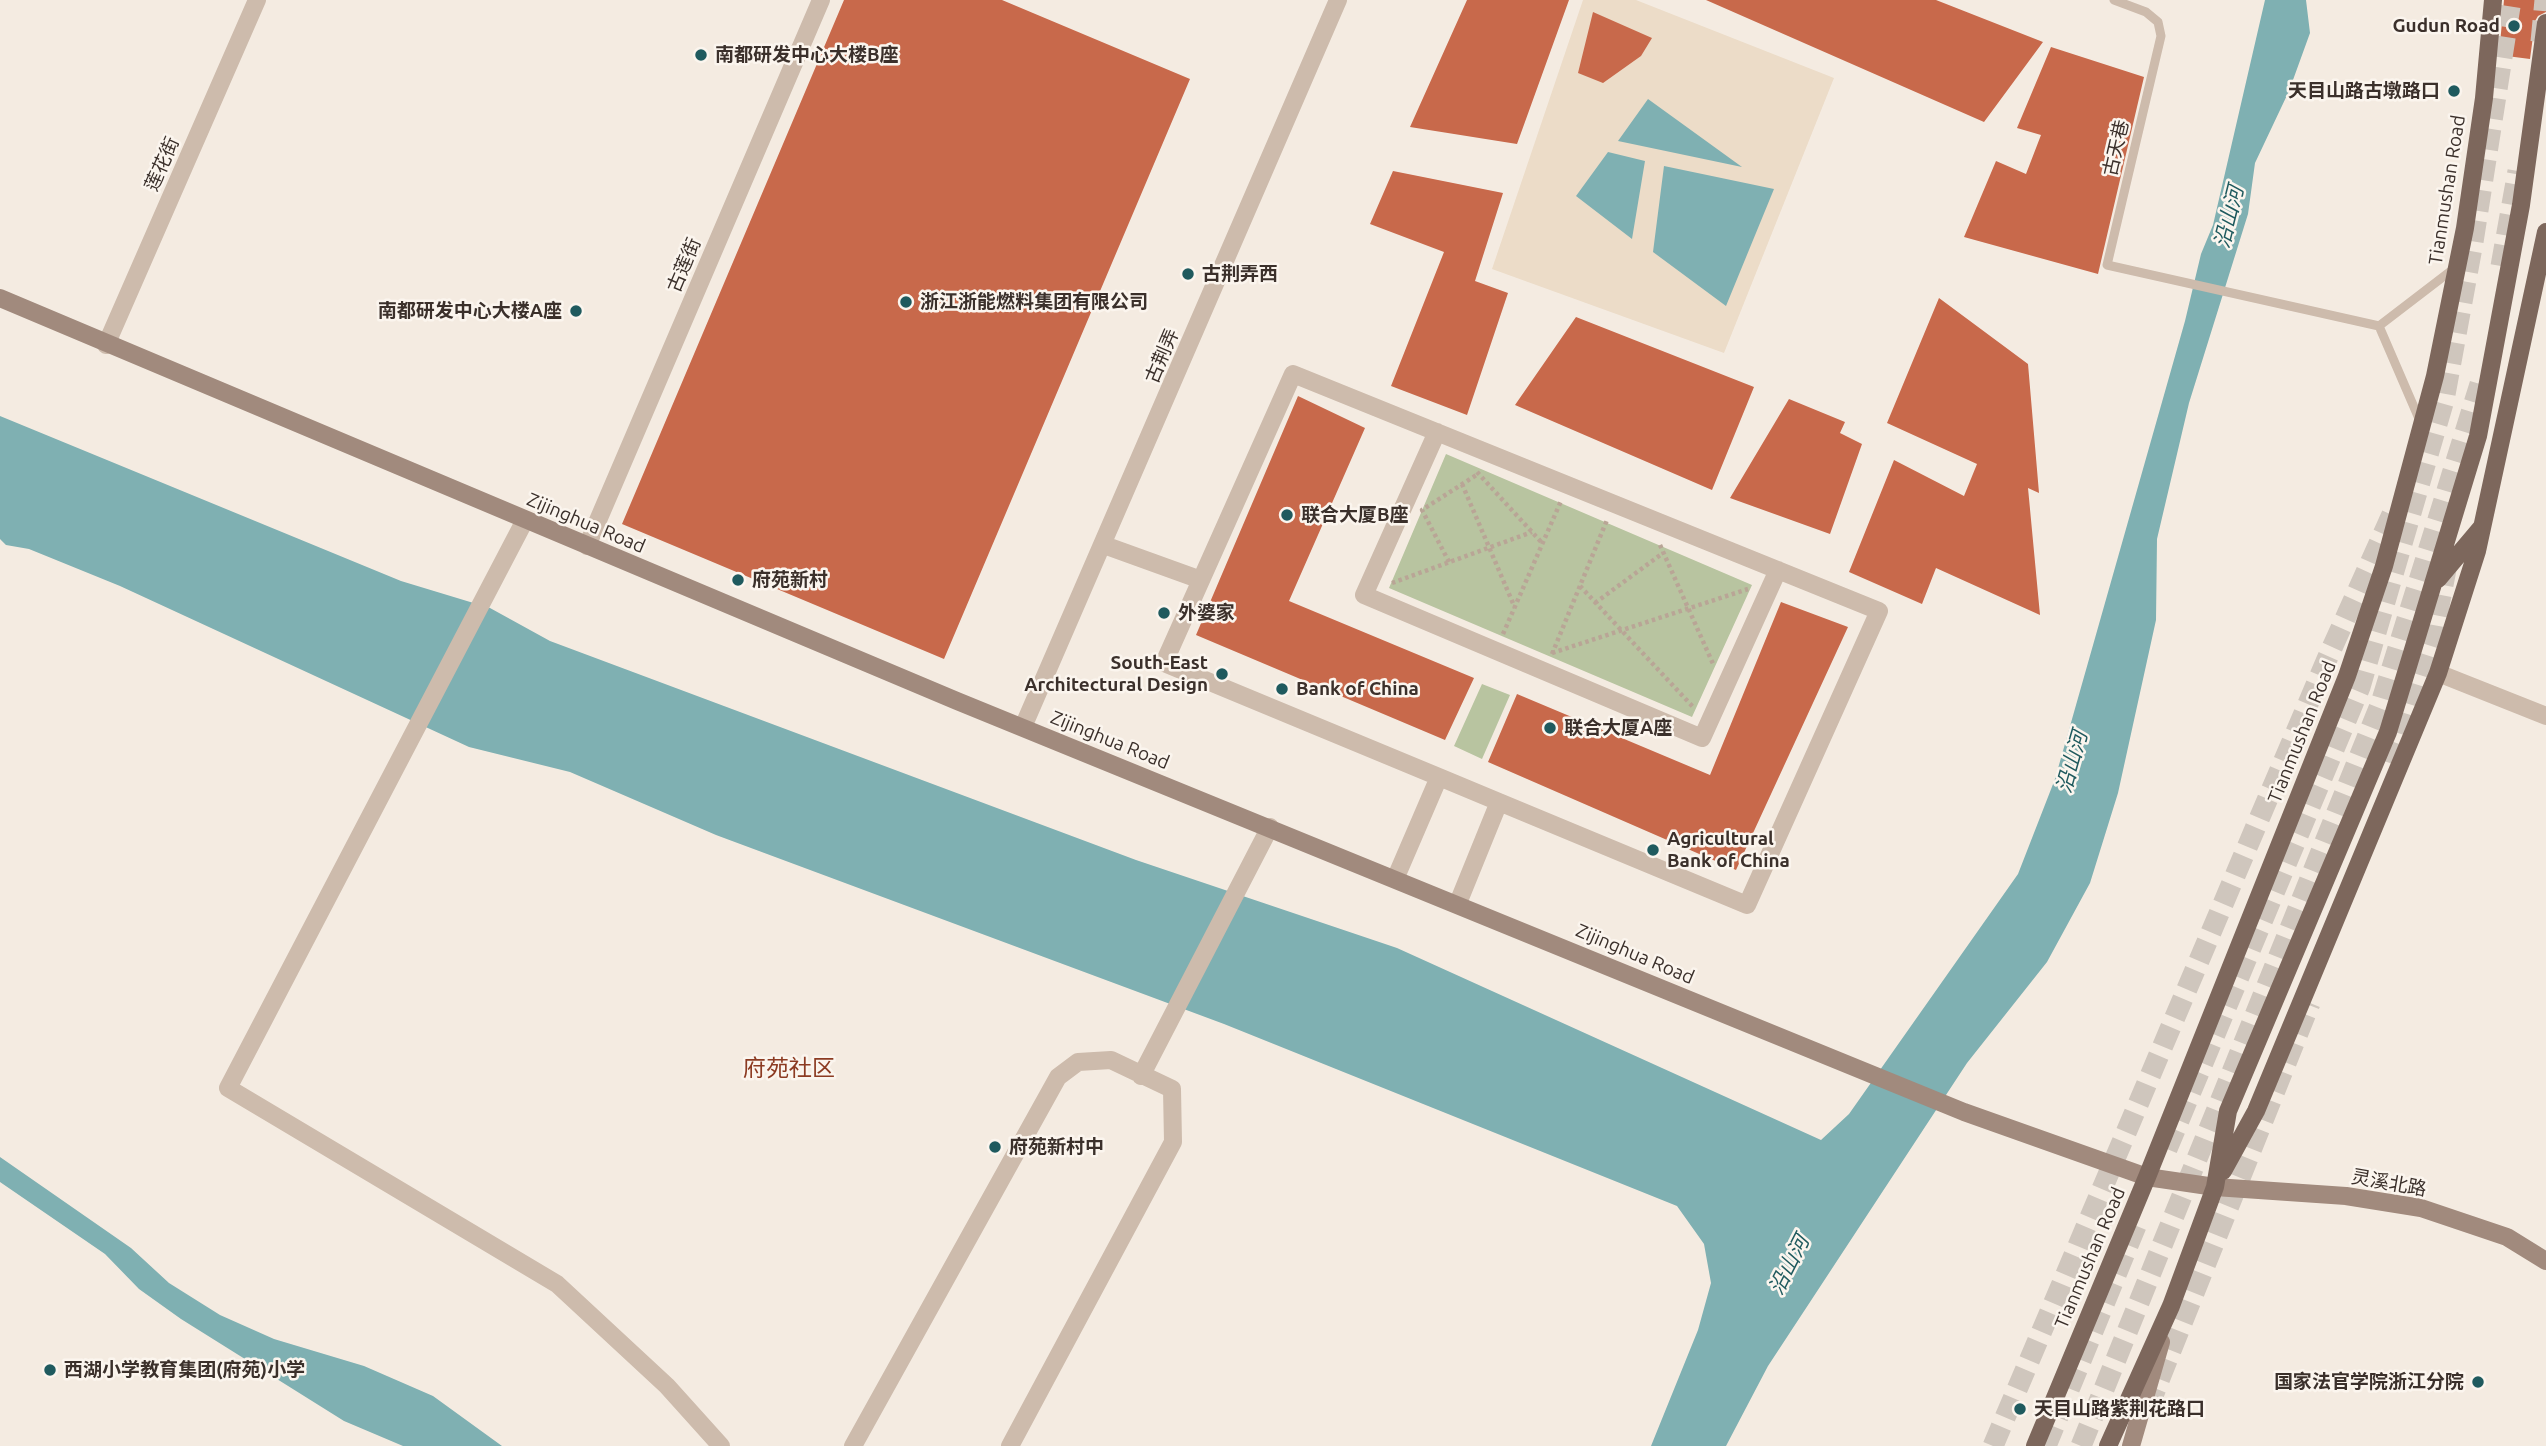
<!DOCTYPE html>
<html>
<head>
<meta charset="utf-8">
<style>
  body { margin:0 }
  canvas { display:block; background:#f4ebe1 }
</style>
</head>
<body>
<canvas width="2546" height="1446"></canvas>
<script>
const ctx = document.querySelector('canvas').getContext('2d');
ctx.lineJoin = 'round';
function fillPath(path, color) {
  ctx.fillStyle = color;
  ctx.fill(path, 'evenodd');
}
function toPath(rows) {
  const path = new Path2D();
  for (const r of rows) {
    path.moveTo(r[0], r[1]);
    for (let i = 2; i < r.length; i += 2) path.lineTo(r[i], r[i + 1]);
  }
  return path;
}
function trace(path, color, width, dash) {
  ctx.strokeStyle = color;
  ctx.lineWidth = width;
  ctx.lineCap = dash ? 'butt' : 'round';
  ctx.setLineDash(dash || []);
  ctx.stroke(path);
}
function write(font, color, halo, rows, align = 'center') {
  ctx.font = font + ' Ubuntu,"Noto Sans SC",sans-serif';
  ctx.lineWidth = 5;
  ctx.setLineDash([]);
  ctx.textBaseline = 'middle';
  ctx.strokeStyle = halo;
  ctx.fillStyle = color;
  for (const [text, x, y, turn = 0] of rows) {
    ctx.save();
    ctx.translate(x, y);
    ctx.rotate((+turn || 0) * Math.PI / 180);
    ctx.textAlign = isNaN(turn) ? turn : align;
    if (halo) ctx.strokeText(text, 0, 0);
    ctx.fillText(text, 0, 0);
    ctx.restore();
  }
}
const green = toPath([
  [1446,454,1752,585,1692,717,1389,588],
  [1482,684,1510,695,1482,759,1454,746]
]);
const plaza = toPath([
  [1583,0,1636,0,1834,78,1724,353,1492,269]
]);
const water = toPath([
  [2265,0,2306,0,2310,33,2289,91,2255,163,2248,214,2189,403,2157,539,2156,620,2118,793,2090,883,2047,962,1967,1063,1768,1366,1726,1446,1651,1446,1698,1330,1711,1283,1704,1244,1677,1206,1224,1024,716,835,570,772,469,747,120,586,29,549,6,545,0,539,0,416,401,581,490,608,550,641,1136,860,1397,948,1821,1140,1849,1114,2018,874,2055,779,2185,321,2201,254,2213,225],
  [1648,99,1742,167,1618,141],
  [1608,152,1645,161,1632,239,1576,196],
  [1664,166,1774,189,1726,306,1653,252],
  [0,1157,131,1248,169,1283,220,1315,274,1339,364,1366,433,1396,502,1446,403,1446,344,1421,181,1319,139,1289,105,1254,0,1182]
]);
const building = toPath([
  [844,0,1002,0,1190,79,944,659,622,524],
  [1467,0,1569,0,1517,144,1410,127],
  [1706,0,1936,0,2043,42,1984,122],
  [2504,0,2546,0,2546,12,2538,16,2535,21,2530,59,2499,55],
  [1593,12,1652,38,1641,56,1603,83,1578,73],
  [2051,47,2144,77,2098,274,1964,237,1996,161,2026,174,2041,135,2017,128],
  [1393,171,1503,193,1475,281,1508,293,1467,415,1391,386,1444,252,1370,224],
  [1939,298,2028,364,2039,493,2028,488,2040,615,1936,568,1922,604,1849,572,1894,460,1964,496,1977,464,1887,423],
  [1576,317,1754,387,1712,490,1515,405],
  [1298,396,1365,428,1289,601,1474,678,1445,740,1196,635],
  [1789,399,1845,422,1840,433,1862,444,1830,534,1730,498],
  [1781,602,1848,627,1736,870,1488,762,1517,694,1710,775]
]);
const highwayTunnel = toPath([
  [2541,42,2545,0],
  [2501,266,2518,171],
  [2393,764,2433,637,2448,559],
  [2167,1149,2360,687,2444,400,2473,242,2511,0],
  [2148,1408,2310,1003],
  [1993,1446,2327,659,2394,510],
  [2046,1446,2138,1221],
  [2081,1446,2381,703,2480,384]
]);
const path = toPath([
  [1477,472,1543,544],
  [1462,484,1515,608],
  [1660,545,1714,666],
  [1449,562,1422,510,1478,474],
  [1392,583,1532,532],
  [1580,586,1694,708],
  [1595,603,1663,553],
  [1503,634,1561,501],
  [1552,653,1748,589],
  [1552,654,1607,520]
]);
const lane = toPath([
  [2114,0,2146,12,2158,22,2161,36,2107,265,2379,326],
  [2379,326,2420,421],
  [2379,326,2456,267]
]);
const street = toPath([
  [106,345,257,0],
  [1437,432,1364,595,1702,738,1778,570],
  [525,520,228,1088,557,1284,667,1386,721,1446],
  [1104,545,1201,580],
  [587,546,821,0],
  [2438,673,2546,716],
  [1023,727,1338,0],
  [1439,777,1499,802],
  [1396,877,1439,777,1164,663,1293,374,1879,611,1747,905,1499,802,1458,903],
  [1141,1076,1270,827],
  [853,1446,1058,1077,1078,1062,1111,1060,1172,1089,1173,1142,1010,1446]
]);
const secondary = toPath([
  [0,298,957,701,1964,1112,2147,1177,2215,1187,2346,1196,2421,1208,2507,1237,2546,1261],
  [2131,1446,2161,1342]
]);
const primary = toPath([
  [2438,579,2481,528],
  [2223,1171,2256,1111,2438,673,2477,551,2546,232],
  [2035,1446,2147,1177,2347,676,2384,566,2435,376,2465,228,2484,98,2493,0],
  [2108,1446,2171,1306,2215,1187,2228,1111,2388,732,2478,436,2521,205,2546,23]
]);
const markers = [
  [2514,26,7,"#1f5a5e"],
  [701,55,7,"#1f5a5e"],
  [2454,91,7,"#1f5a5e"],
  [1188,274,7,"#1f5a5e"],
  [906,302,7,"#1f5a5e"],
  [576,311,7,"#1f5a5e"],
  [1287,515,7,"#1f5a5e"],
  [738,580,7,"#1f5a5e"],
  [1164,613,7,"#1f5a5e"],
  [1222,674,7,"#1f5a5e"],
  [1282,689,7,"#1f5a5e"],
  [1550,728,7,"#1f5a5e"],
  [1653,850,7,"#1f5a5e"],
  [995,1147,7,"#1f5a5e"],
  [50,1370,7,"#1f5a5e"],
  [2478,1382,7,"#1f5a5e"],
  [2020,1409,7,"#1f5a5e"]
];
const poiNames = [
  ["Gudun Road",2500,26,"right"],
  ["南都研发中心大楼B座",715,55],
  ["天目山路古墩路口",2440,91,"right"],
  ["古荆弄西",1202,274],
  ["浙江浙能燃料集团有限公司",920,302],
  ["南都研发中心大楼A座",562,311,"right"],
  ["联合大厦B座",1301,515],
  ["府苑新村",752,580],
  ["外婆家",1178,613],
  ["South-East",1208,663,"right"],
  ["Architectural Design",1208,685,"right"],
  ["Bank of China",1296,689],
  ["联合大厦A座",1564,728],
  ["Agricultural",1667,839],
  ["Bank of China",1667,861],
  ["府苑新村中",1009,1147],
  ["西湖小学教育集团(府苑)小学",64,1370],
  ["国家法官学院浙江分院",2464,1382,"right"],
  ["天目山路紫荆花路口",2034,1409]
];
const streetNames = [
  ["古天巷",2116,148,-77],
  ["莲花街",162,164,-66],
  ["Tianmushan Road",2447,190,-81],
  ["古莲街",684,265,-67],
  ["古荆弄",1162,356,-67],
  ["Zijinghua Road",586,523,23],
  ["Tianmushan Road",2302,732,-68],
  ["Zijinghua Road",1110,740,22],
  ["Zijinghua Road",1635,954,23],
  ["灵溪北路",2389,1183,10],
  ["Tianmushan Road",2090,1258,-67]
];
const waterNames = [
  ["沿山河",2229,217,-76],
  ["沿山河",2072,762,-74],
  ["沿山河",1789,1265,-63]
];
const quarterNames = [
  ["府苑社区",789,1068]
];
fillPath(green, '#b8c4a0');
fillPath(plaza, '#ecdcc8');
fillPath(water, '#7fb0b2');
fillPath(building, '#c8694b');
trace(highwayTunnel, '#cfc6bd', 21, [21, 10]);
trace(path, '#b9a596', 4.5, [3.5, 3.5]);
trace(lane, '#cdbbac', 9);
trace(street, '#cdbbac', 18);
trace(secondary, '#a18a7d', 18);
trace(primary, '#7d675c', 18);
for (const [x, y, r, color] of markers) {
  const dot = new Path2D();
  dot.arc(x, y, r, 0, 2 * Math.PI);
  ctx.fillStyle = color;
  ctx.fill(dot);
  trace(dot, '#fbf5ee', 2.5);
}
write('bold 19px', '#3b302b', '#fbf5ee', poiNames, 'left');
write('19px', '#3b302b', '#fbf5ee', streetNames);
write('italic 21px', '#1f5a5e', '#fbf5ee', waterNames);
write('23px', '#8c3b22', '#fbf5ee', quarterNames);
</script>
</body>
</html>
